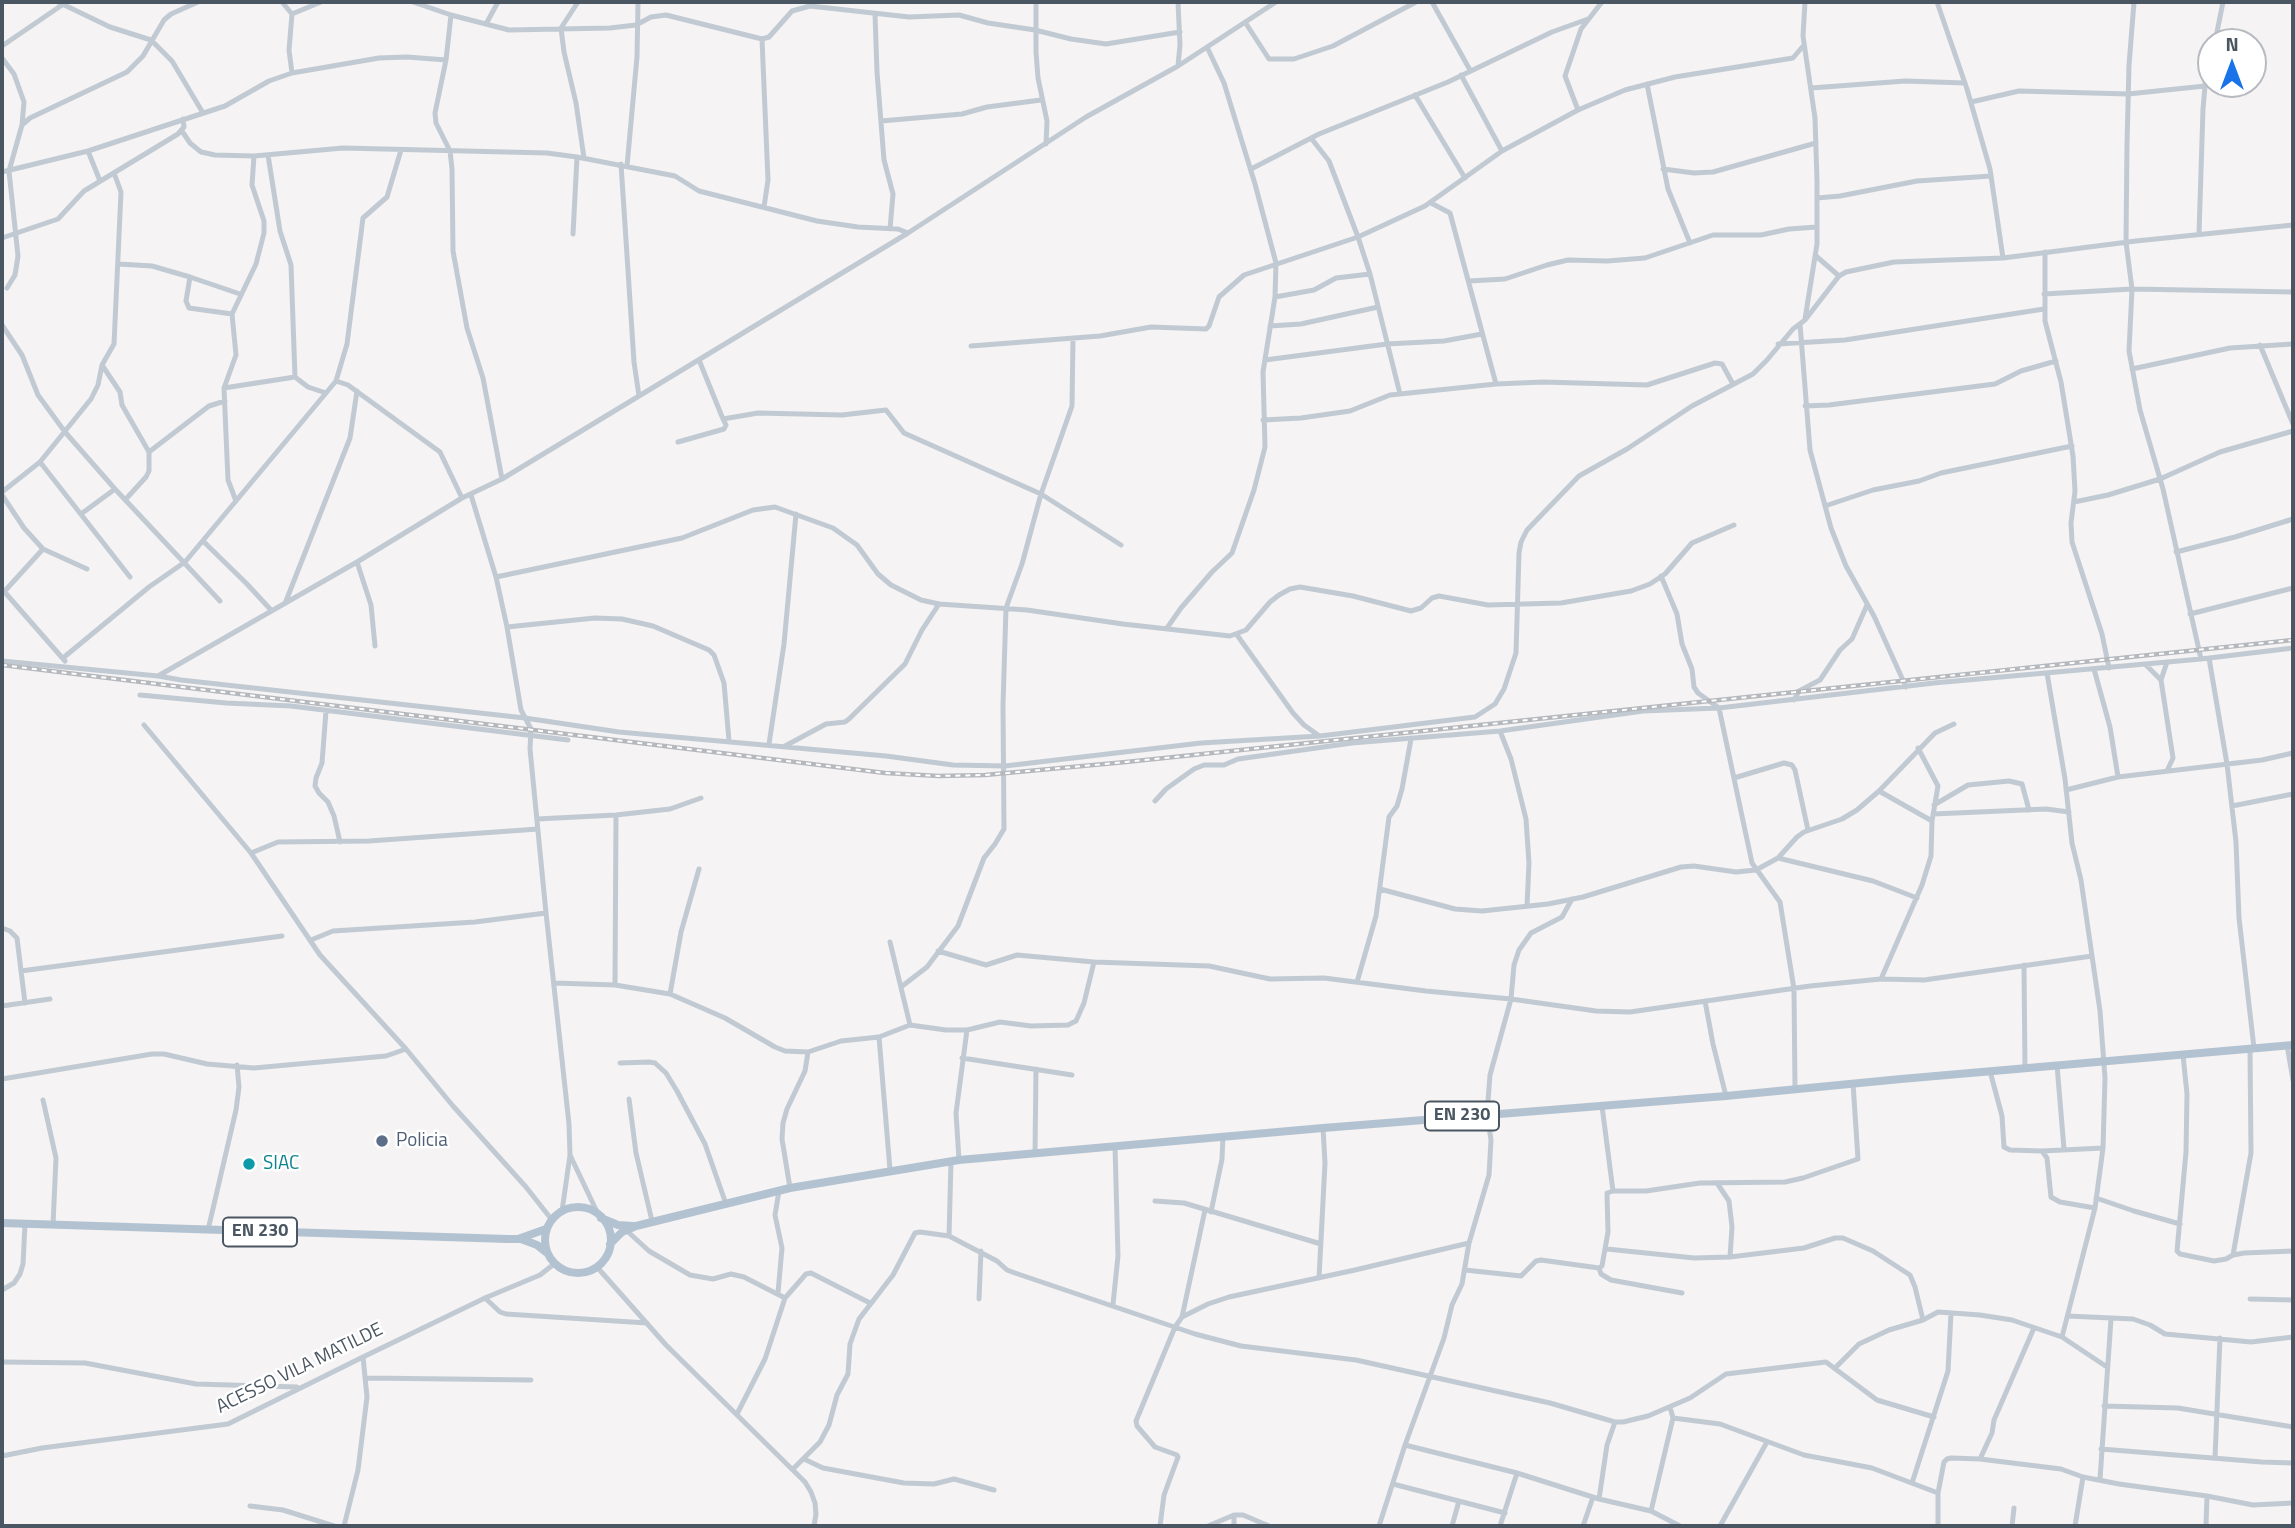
<!DOCTYPE html>
<html>
<head>
<meta charset="utf-8">
<style>
  body { margin:0 }
  #map { position:relative; width:2295px; height:1528px; overflow:hidden; background:#f5f3f3; font-family:"Titillium Web",sans-serif }
  canvas { display:block }
  .frame { position:absolute; inset:0; border:4px solid #4a5661; pointer-events:none }
  .north { position:absolute; left:2197px; top:28px; width:70px; height:70px; box-sizing:border-box; background:#fff; border:2px solid #b7bbc0; border-radius:50%; rotate:0deg; font-size:19px; font-weight:700; line-height:28px; text-align:center; color:#4a5661 }
  .north::after { content:''; display:block; margin:auto; width:24px; height:32px; background:#1a73e8; clip-path:polygon(50% 0,100% 100%,50% 72%,0 100%) }
</style>
</head>
<body>
<div id="map">
<canvas width="2295" height="1528"></canvas>
<div class="frame"></div>
<div class="north">N</div>
</div>
<script>
const ctx = document.querySelector('canvas').getContext('2d');
ctx.lineJoin = 'round';
function toPath(rows) {
  const path = new Path2D();
  for (const r of rows) {
    if (r.length === 3) {
      path.moveTo(r[0] + r[2], r[1]);
      path.arc(r[0], r[1], r[2], 0, 2 * Math.PI);
      continue;
    }
    path.moveTo(r[0], r[1]);
    for (let i = 2; i < r.length; i += 2) path.lineTo(r[i], r[i + 1]);
  }
  return path;
}
function trace(path, color, width, dash) {
  ctx.strokeStyle = color;
  ctx.lineWidth = width;
  ctx.lineCap = dash ? 'butt' : 'round';
  ctx.setLineDash(dash || []);
  ctx.stroke(path);
}
function write(font, color, halo, rows, align = 'center') {
  ctx.font = font + ' "Titillium Web",sans-serif';
  ctx.lineWidth = 5;
  ctx.setLineDash([]);
  ctx.textBaseline = 'middle';
  ctx.strokeStyle = halo;
  ctx.fillStyle = color;
  for (const [text, x, y, turn = 0] of rows) {
    ctx.save();
    ctx.translate(x, y);
    ctx.rotate((+turn || 0) * Math.PI / 180);
    ctx.textAlign = isNaN(turn) ? turn : align;
    if (halo) ctx.strokeText(text, 0, 0);
    ctx.fillText(text, 0, 0);
    ctx.restore();
  }
}
const street = toPath([
  [58,2,110,27,151,40,172,61,203,113],
  [282,2,292,14,289,50,292,73],
  [413,2,451,15,509,30,610,28,636,25,651,17,666,15,762,39,769,37,792,11,810,6,909,17,959,15,988,23,1035,30,1071,39,1106,44,1180,32],
  [578,2,561,28,564,52,576,103,584,158],
  [1036,2,1036,52,1038,78,1047,121,1046,144],
  [1432,2,1470,70],
  [1805,2,1803,36,1815,118,1817,181,1817,244,1805,319],
  [1937,2,1967,89,1990,169,2003,258],
  [2134,2,2129,65,2127,144,2126,242,2132,289,2129,351,2140,410,2163,489,2201,659],
  [292,14,321,2],
  [875,14,877,72,884,160,893,194,890,229],
  [451,15,446,60,435,113,436,123,450,151,452,169,453,251,467,328,483,378,502,479],
  [1245,22,1269,59,1294,59,1333,46,1416,2],
  [486,24,498,2],
  [762,39,768,180,764,207],
  [2215,42,2223,2],
  [2,46,62,5],
  [2,58,14,74,24,102,22,125,9,171,18,256,15,275,7,288],
  [1178,66,1180,45,1178,2],
  [1461,75,1502,151],
  [1647,84,1668,189,1690,243],
  [1811,88,1905,81,1965,83],
  [1415,95,1465,178],
  [1971,102,2019,91,2128,94,2205,86],
  [1578,110,1565,76,1581,29,1602,2],
  [881,121,962,114,987,107,1041,100],
  [22,125,30,118,127,72,143,56,164,20,171,14,198,2],
  [182,131,190,143,201,152,215,155,254,156,343,148,547,153,577,157,675,176,699,191,817,221,858,227,898,229,908,233],
  [1311,138,1329,161,1358,237,1370,274,1400,394],
  [88,151,100,181],
  [268,155,280,231,291,265,295,377],
  [621,164,634,362,639,396],
  [627,166,637,57,638,2],
  [1251,169,1319,134,1448,82,1552,32,1588,19],
  [1663,169,1694,173,1713,172,1816,143],
  [2,172,88,151,225,106,269,81,292,73,379,58,407,57,446,60],
  [1817,198,1840,196,1917,181,1991,176],
  [1431,203,1450,213,1496,384],
  [573,234,577,157],
  [2199,234,2203,109,2206,75,2211,54],
  [2,238,58,219,84,191,178,134,184,127,183,119],
  [2045,252,2045,321,2061,382,2073,456,2075,491,2071,523,2072,542,2102,634,2109,668],
  [1816,256,1839,276],
  [118,264,152,266,190,277,240,294],
  [190,277,186,301,189,308,232,314],
  [1469,281,1505,279,1547,265,1568,260,1607,261,1645,258,1713,235,1761,235,1789,229,1817,227],
  [2044,294,2132,289,2293,292],
  [1275,297,1314,290,1336,278,1370,274],
  [1800,324,1810,450,1831,528,1846,566,1874,616,1906,687],
  [2,325,22,355,38,395,65,432,115,489,220,601],
  [1270,326,1301,324,1378,307],
  [1778,344,1845,340,2044,309],
  [2260,345,2293,424],
  [971,346,1100,336,1151,327,1206,329,1209,326,1219,297,1244,275,1358,237,1425,206,1502,151,1578,110,1625,90,1675,77,1793,58,1804,45],
  [699,360,723,419],
  [1265,360,1387,344,1444,341,1482,334],
  [102,365,120,392,122,405,149,452],
  [2132,369,2230,348,2293,344],
  [336,381,348,385,440,452,462,498],
  [224,388,295,377,308,387,326,393],
  [1805,406,1829,405,1995,384,2021,371,2056,361],
  [1263,420,1301,418,1350,411,1390,395,1496,384,1543,382,1647,385,1715,363,1722,364,1733,384],
  [678,442,724,429,726,425,723,419,758,413,842,415,886,410,904,433,1041,494,1121,545],
  [40,462,130,577],
  [2,492,40,462,91,399,98,385,102,365,114,344,121,192,114,173],
  [2,495,24,528,43,549,87,569],
  [471,495,496,577,507,627,521,710,531,729,530,749,546,913,569,1124,570,1155,562,1211],
  [125,500,146,477,149,471,149,452,209,406,225,401],
  [236,501,228,480,224,388,236,355,232,314,256,264,264,233,264,221,252,185,254,156],
  [2074,502,2108,495,2160,479,2220,452,2293,431],
  [1825,506,1873,490,1919,481,1941,473,2072,446],
  [81,514,115,489],
  [203,541,247,584,271,610],
  [2176,552,2235,537,2293,519],
  [357,562,371,605,375,646],
  [1661,576,1677,614,1682,644,1692,669,1694,687,1698,693,1719,708,1752,863,1780,902,1794,989,1795,1089],
  [496,577,682,538,753,510,775,507,833,528,857,545,878,574,891,585,921,600,939,604,1027,610,1123,624,1230,636,1246,630,1270,602,1279,595,1290,589,1300,587,1353,596,1411,611,1421,608,1432,598,1439,596,1488,605,1561,603,1631,591,1650,584,1665,574,1692,543,1734,525],
  [2,589,65,661],
  [3,593,43,549],
  [286,601,350,438,357,391],
  [2190,614,2293,588],
  [507,627,595,618,622,619,653,626,709,650,714,655,724,683,729,741],
  [1167,628,1181,608,1212,572,1232,553,1254,490,1265,447,1263,372,1275,297,1276,263,1255,184,1224,83,1207,47],
  [1237,635,1293,713,1304,725,1318,735],
  [63,658,149,587,185,562,336,381,347,344,363,218,387,197,401,150],
  [2209,658,2227,764,2236,842,2239,918,2254,1048],
  [2,661,158,676,181,680,525,718,619,732,886,756,953,765,1005,766,1201,743,1320,736,1475,717,1495,704,1504,689,1516,653,1519,553,1521,542,1527,530,1579,476,1627,449,1692,406,1753,374,1767,360,1793,329,1805,320,1839,276,1846,272,1894,262,2003,258,2136,241,2293,225],
  [2167,662,2161,680,2173,758,2167,771],
  [2146,665,2161,680],
  [2094,669,2110,727,2118,777],
  [2047,673,2065,779,2072,843,2081,880,2100,1011,2105,1078,2103,1148,2095,1208,2062,1337],
  [158,676,357,562,462,498,502,479,639,396,908,233,1086,117,1178,66,1276,2],
  [140,695,226,703,291,706,568,740],
  [1794,700,1799,691,1820,680,1840,650,1852,639,1867,605],
  [326,711,322,763,316,778,315,786,319,793,328,802,334,816,340,842],
  [144,725,251,853,320,955,406,1049,453,1106,526,1187,552,1220],
  [1500,731,1511,759,1526,819,1529,863,1527,906],
  [769,744,784,644,796,514],
  [785,746,826,724,845,722,849,719,905,664,922,630,939,604],
  [1734,778,1784,763,1792,765,1795,770,1808,830],
  [2066,790,2118,777,2262,760,2293,753],
  [1879,791,1932,821],
  [1155,801,1166,789,1194,769,1204,765,1224,765,1238,759,1352,743,1500,731,1643,711,1719,708,1934,683,2201,659,2293,648],
  [1934,805,1968,785,2009,781,2022,784,2029,810],
  [2232,806,2293,794],
  [1933,814,2046,809,2069,812],
  [537,819,616,815,670,809,701,798],
  [251,853,278,842,369,841,538,829],
  [1778,858,1873,881,1917,898],
  [1380,889,1455,909,1482,911,1548,904,1583,897,1681,867,1694,866,1736,872,1756,870,1778,858,1797,837,1804,832,1842,819,1857,810,1879,791,1935,733,1954,724],
  [2,928,10,931,17,938,25,1003],
  [311,940,333,931,475,922,546,913],
  [890,942,910,1025],
  [938,951,986,965,1017,955,1094,962,1209,966,1270,979,1324,978,1426,991,1511,999,1596,1011,1630,1012,1810,986,1881,979,1924,980,2092,956],
  [2024,965,2025,1068],
  [21,971,282,936],
  [1881,979,1922,885,1931,856,1932,821,1938,786,1918,748],
  [1357,982,1376,916,1389,817,1397,806,1402,789,1411,739],
  [554,983,615,985,670,994,725,1018,775,1047,785,1051,808,1052,841,1041,879,1037,910,1025,946,1030,967,1030,1000,1022,1031,1026,1068,1025,1076,1021,1084,1003,1094,962],
  [615,985,616,815],
  [901,987,927,967,958,926,984,858,995,844,1004,829,1003,705,1006,608,1022,564,1041,494,1072,406,1073,338],
  [670,994,681,932,699,869],
  [1705,1001,1713,1044,1726,1096],
  [2,1006,50,999],
  [879,1037,890,1170],
  [2287,1045,2293,1080],
  [2183,1055,2187,1094,2186,1152,2177,1251,2180,1254,2214,1261,2226,1259,2233,1255,2244,1253,2293,1251],
  [962,1058,1072,1075],
  [620,1063,649,1062,655,1063,666,1073,677,1091,705,1144,726,1204],
  [2057,1065,2064,1149],
  [1990,1071,2002,1116,2004,1147,2010,1150,2042,1151,2047,1158,2051,1197,2060,1202,2095,1208],
  [2,1079,152,1054,164,1054,207,1064,254,1068,386,1056,406,1049],
  [629,1099,636,1153,652,1221],
  [43,1100,56,1158,53,1225],
  [1602,1106,1613,1191,1646,1191,1700,1183,1785,1182,1803,1178,1858,1159,1853,1083],
  [2042,1151,2103,1148],
  [1035,1153,1036,1069],
  [570,1155,598,1214],
  [959,1160,956,1113,967,1030],
  [951,1162,949,1236,997,1261,1007,1270,1015,1273,1195,1334,1241,1346,1356,1360,1550,1403,1615,1422,1623,1422,1648,1416,1690,1398,1726,1374,1826,1362,1877,1400,1934,1417],
  [1717,1183,1729,1201,1732,1227,1730,1257],
  [790,1188,782,1139,783,1123,787,1109,805,1071,808,1052],
  [2096,1198,2134,1211,2180,1224],
  [1155,1201,1184,1203,1321,1244],
  [1211,1212,1222,1159,1223,1136],
  [208,1230,236,1110,239,1087,237,1065],
  [626,1230,649,1251,690,1275,713,1279,731,1274,744,1277,785,1298,806,1274,811,1273,870,1303],
  [1607,1249,1694,1258,1730,1257,1804,1248,1835,1238,1843,1238,1873,1251,1910,1275,1915,1287,1923,1320],
  [2233,1255,2251,1153,2250,1049],
  [597,1267,666,1345,805,1482,811,1492,815,1503,816,1514,814,1526],
  [1599,1268,1601,1274,1611,1280,1682,1293],
  [1465,1270,1521,1276,1536,1261,1541,1260,1599,1268,1602,1266,1608,1232,1607,1193,1613,1191],
  [1319,1278,1325,1163,1323,1128],
  [2,1290,14,1283,20,1274,23,1264,25,1224],
  [778,1293,782,1248,775,1215,779,1191],
  [485,1298,500,1312,506,1314,647,1323],
  [979,1299,981,1251],
  [2250,1299,2293,1300],
  [1113,1304,1118,1256,1115,1146],
  [2068,1316,2133,1319,2150,1325,2165,1334,2251,1342,2293,1337],
  [1182,1317,1205,1210],
  [2,1362,85,1363,196,1384,297,1387],
  [1835,1368,1859,1344,1889,1330,1923,1320,1938,1312,1980,1315,2012,1320,2062,1337,2107,1367],
  [366,1378,531,1380],
  [2104,1406,2178,1408,2293,1427],
  [737,1414,765,1359,785,1298],
  [1673,1418,1720,1424,1804,1455,1872,1468,1938,1493],
  [1405,1445,1517,1473,1599,1499,1651,1511,1680,1526],
  [2101,1449,2262,1462,2293,1463],
  [2,1456,42,1448,228,1424,363,1357,485,1298,540,1275,554,1264],
  [2215,1458,2220,1338],
  [804,1459,823,1468,904,1483,934,1484,954,1479,994,1490],
  [1980,1459,1992,1433,1994,1420,2034,1328],
  [793,1469,820,1442,829,1425,837,1395,848,1374,850,1344,859,1319,893,1275,915,1233,920,1232,949,1236],
  [2100,1479,2111,1319],
  [1912,1483,1948,1371,1951,1313],
  [1393,1484,1505,1513],
  [1599,1499,1607,1445,1615,1422],
  [250,1506,283,1510,334,1526],
  [1651,1511,1673,1418,1670,1407],
  [344,1526,358,1470,367,1397,363,1357],
  [1160,1526,1164,1495,1178,1457,1177,1455,1155,1447,1137,1426,1136,1421,1175,1327,1182,1317,1208,1304,1229,1297,1355,1270,1469,1243],
  [1208,1526,1234,1515,1243,1515,1269,1526],
  [1234,1526,1234,1515],
  [1379,1526,1405,1445,1444,1338,1452,1305,1462,1284,1469,1243,1489,1175,1491,1140,1487,1114,1490,1075,1511,999,1514,965,1519,950,1531,933,1562,917,1572,899],
  [1452,1526,1459,1501],
  [1500,1526,1517,1473],
  [1583,1526,1593,1497],
  [1720,1526,1767,1442],
  [1938,1526,1938,1493,1944,1462,1947,1459,1951,1458,1980,1459,2061,1469,2083,1477,2119,1484,2207,1496,2253,1505,2293,1503],
  [2012,1526,2014,1508],
  [2075,1526,2083,1477],
  [2206,1526,2207,1496]
]);
const primary = toPath([
  [578,1240,33],
  [601,1218,618,1225,633,1226],
  [2,1223,508,1239,518,1239,546,1229],
  [521,1239,537,1245,546,1252],
  [610,1244,622,1232,636,1226,790,1188,959,1160,1323,1128,1726,1096,1901,1079,2293,1045]
]);
const rail = toPath([
  [2,665,885,773,939,776,985,775,1126,762,2293,640]
]);
const markers = [
  [382,1141,7,"#5c6f8a"],
  [249,1164,7,"#0f9aa8"]
];
const shields = [
  [1462,1116,74],
  [260,1232,74]
];
const shieldNames = [
  ["EN 230",1462,1116],
  ["EN 230",260,1232]
];
const serviceNames = [
  ["Policia",396,1141]
];
const cultureNames = [
  ["SIAC",263,1164]
];
const streetNames = [
  ["ACESSO VILA MATILDE",300,1369,-26]
];
trace(street, '#c1cad2', 5);
trace(primary, '#b3c2d1', 8);
trace(rail, '#b5b8bd', 4.5);
trace(rail, '#fff', 2, [5]);
for (const [x, y, r, color] of markers) {
  const dot = new Path2D();
  dot.arc(x, y, r, 0, 2 * Math.PI);
  ctx.fillStyle = color;
  ctx.fill(dot);
  trace(dot, '#fff', 2.5);
}
for (const [x, y, w] of shields) {
  const box = new Path2D();
  box.roundRect(x - w / 2, y - 14.5, w, 29, 5);
  ctx.fillStyle = '#fff';
  ctx.fill(box);
  trace(box, '#4a5661', 2);
}
write('bold 18px', '#4a5661', null, shieldNames);
write('19px', '#4e5e75', '#fff', serviceNames, 'left');
write('19px', '#0d838f', '#fff', cultureNames, 'left');
write('19px', '#4a5661', '#fff', streetNames);
</script>
</body>
</html>
